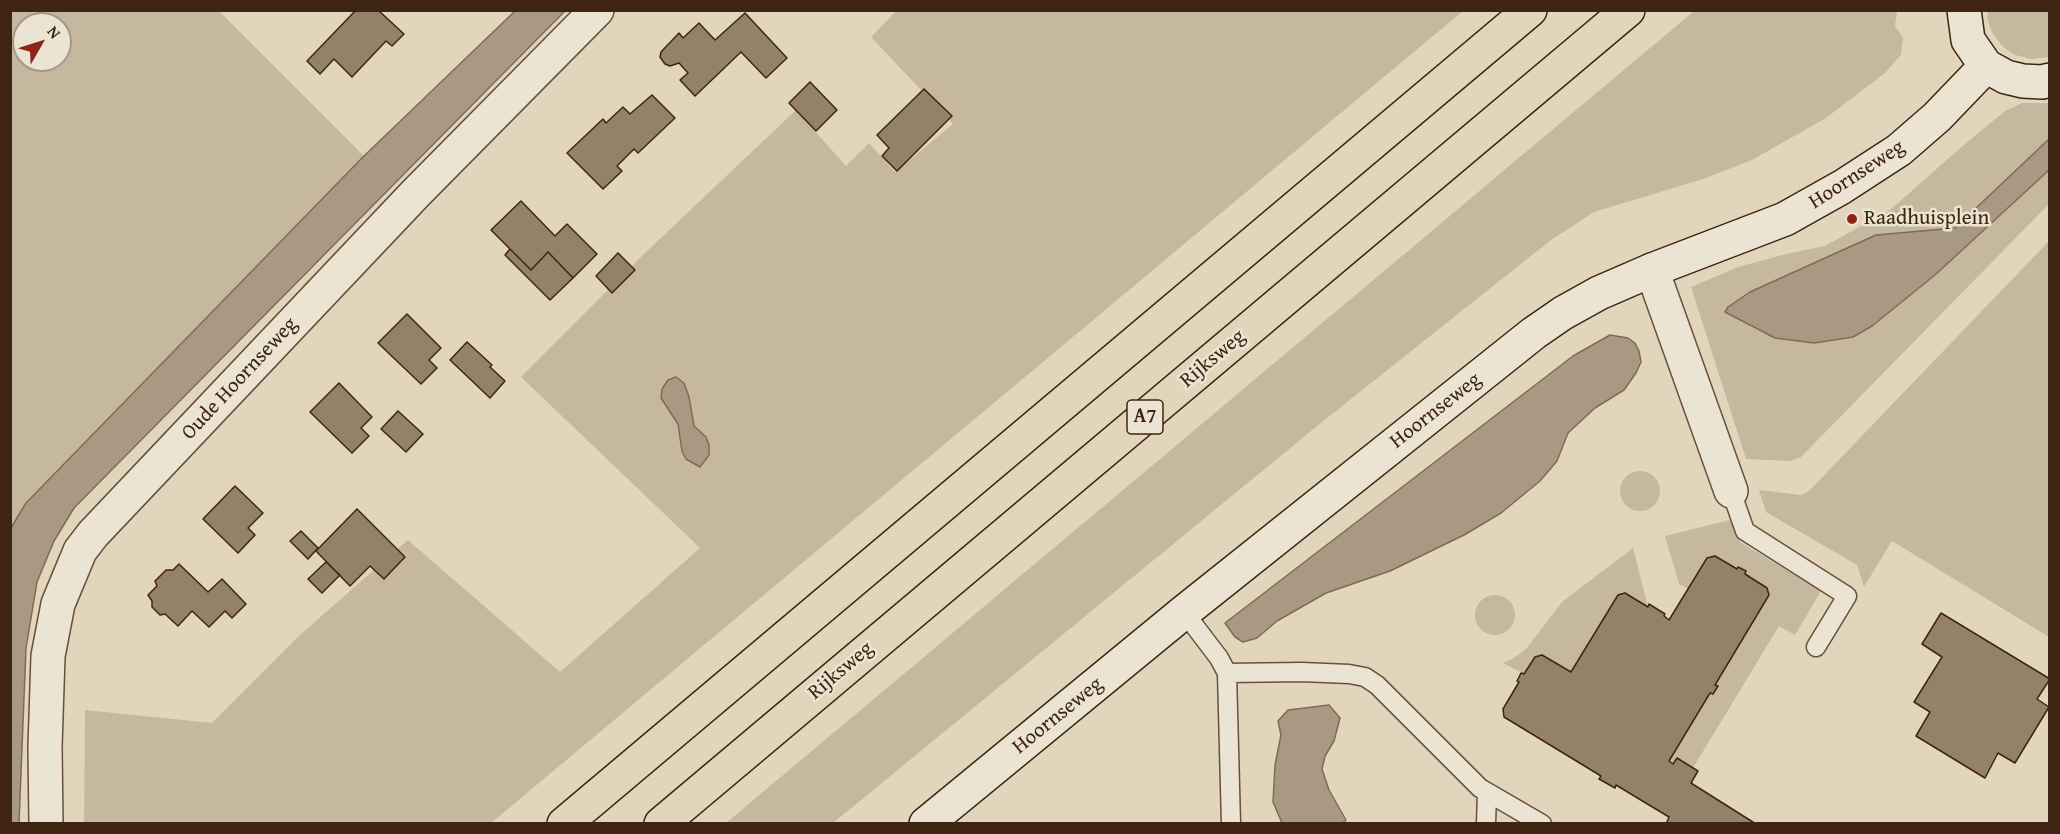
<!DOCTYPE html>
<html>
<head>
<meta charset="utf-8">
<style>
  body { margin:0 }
  #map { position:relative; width:2060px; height:834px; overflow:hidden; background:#e1d6bc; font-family:"Gentium Book Plus",serif }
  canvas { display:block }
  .frame { position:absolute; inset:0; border:12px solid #402412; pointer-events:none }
  .north { position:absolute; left:12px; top:12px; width:60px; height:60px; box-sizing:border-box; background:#ece4d3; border:2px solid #a79786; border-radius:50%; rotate:51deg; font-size:16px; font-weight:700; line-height:24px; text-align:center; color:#402412 }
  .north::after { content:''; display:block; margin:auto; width:21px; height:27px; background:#8f2418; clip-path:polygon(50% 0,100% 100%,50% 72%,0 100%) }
</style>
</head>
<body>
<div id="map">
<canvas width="2060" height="834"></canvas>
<div class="frame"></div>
<div class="north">N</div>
</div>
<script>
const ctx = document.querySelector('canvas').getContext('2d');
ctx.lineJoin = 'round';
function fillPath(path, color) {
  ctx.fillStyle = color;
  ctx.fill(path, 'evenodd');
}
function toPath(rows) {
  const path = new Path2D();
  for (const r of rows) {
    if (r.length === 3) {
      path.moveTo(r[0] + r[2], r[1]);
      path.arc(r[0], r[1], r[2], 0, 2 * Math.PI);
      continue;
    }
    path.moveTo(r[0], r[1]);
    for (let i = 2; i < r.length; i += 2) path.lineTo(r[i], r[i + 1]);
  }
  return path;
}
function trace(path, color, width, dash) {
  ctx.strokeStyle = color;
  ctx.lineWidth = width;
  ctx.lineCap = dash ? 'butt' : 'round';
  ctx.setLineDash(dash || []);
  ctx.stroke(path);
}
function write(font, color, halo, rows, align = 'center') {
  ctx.font = font + ' "Gentium Book Plus",serif';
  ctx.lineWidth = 5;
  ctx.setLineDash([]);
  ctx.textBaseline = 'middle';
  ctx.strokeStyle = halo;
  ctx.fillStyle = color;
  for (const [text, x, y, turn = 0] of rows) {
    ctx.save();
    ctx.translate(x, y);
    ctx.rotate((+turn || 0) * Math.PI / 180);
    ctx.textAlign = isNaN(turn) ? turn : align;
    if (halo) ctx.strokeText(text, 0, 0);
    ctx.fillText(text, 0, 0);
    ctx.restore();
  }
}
const green = toPath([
  [11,11,219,11,364,156,26,503,11,528],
  [24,24,60,24,60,60,24,60],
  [896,11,1463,11,491,823,84,824,85,710,212,723,300,635,408,540,560,672,700,548,521,377,644,254,796,110,846,166,869,143,895,172,953,124,871,37],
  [676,377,694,426,706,437,700,467,686,459,682,451,678,424,662,389,668,380],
  [1694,11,1897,11,1895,26,1903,38,1901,55,1885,73,1826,118,1752,160,1703,179,1594,212,1551,240,1322,422,833,823,726,823],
  [1988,11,2049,11,2049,57,2031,59,2015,55,2002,46,1992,32,1987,18],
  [2022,103,2049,103,2049,139,1955,228,1876,235,1726,312,1757,330,1775,338,1793,341,1814,343,1872,326,1935,275,2049,170,2049,204,1801,457,1791,461,1746,459,1691,287,1738,267,1786,254,1825,246,1890,210,1966,143,2005,111],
  [2049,241,2049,637,1892,541,1864,587,1857,565,1766,512,1759,490,1801,495,1809,491],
  [1640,491,20],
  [1730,520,1740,542,1821,591,1795,635,1779,626,1693,768,1677,759,1673,764,1669,761,1710,693,1717,686,1715,685,1769,595,1767,588,1745,574,1746,571,1739,567,1737,569,1715,556,1707,558,1688,589,1679,584,1665,536],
  [1633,548,1648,607,1626,593,1618,595,1571,672,1542,655,1535,657,1524,674,1503,663,1514,658,1526,649,1562,602],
  [1495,615,20]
]);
const water = toPath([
  [515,11,565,11,74,508,54,541,37,582,26,648,19,823,11,823,11,528,26,503,364,156,515,11],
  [2049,139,2049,170,1935,275,1872,326,1853,337,1814,343,1775,338,1725,312,1728,307,1750,292,1876,235,1955,228,2049,139],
  [1610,335,1628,338,1635,343,1639,351,1641,362,1636,373,1624,390,1595,408,1568,433,1557,461,1540,481,1501,513,1464,535,1390,571,1326,593,1277,621,1257,638,1243,642,1235,637,1225,623,1573,356,1610,335],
  [676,377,684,383,689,397,694,426,706,437,709,445,709,455,700,467,686,459,682,451,678,424,661,398,662,389,668,380,676,377],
  [1329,705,1340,718,1334,741,1325,756,1322,769,1329,790,1346,820,1342,824,1282,823,1273,802,1275,765,1281,735,1278,721,1288,710,1329,705]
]);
const building = toPath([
  [356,10,378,10,404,34,392,46,386,41,352,77,334,59,320,74,307,61,356,10],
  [745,13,787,58,766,78,741,52,695,96,680,80,688,73,679,63,670,66,665,64,660,57,661,52,679,33,683,38,699,23,715,40,745,13],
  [810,82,837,110,816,131,789,103,810,82],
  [924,89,952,116,897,171,882,156,889,148,877,135,924,89],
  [652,95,675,118,638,153,634,149,617,166,622,171,603,189,567,153,603,119,606,123,623,107,630,114,652,95],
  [521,201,555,236,567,224,597,254,573,278,548,252,531,270,491,230,521,201],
  [510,249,531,270,548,252,573,278,550,300,505,255,510,249],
  [618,253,635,270,612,293,596,276,618,253],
  [407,314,441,348,429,360,437,368,421,384,378,343,407,314],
  [467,342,492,365,490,367,505,381,490,398,450,360,467,342],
  [339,383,372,417,361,428,369,436,352,453,310,412,339,383],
  [398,411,423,434,406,452,381,429,398,411],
  [235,486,263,513,248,528,255,535,238,553,203,519,235,486],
  [357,509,405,557,384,579,370,566,350,586,316,551,357,509],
  [301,531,318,548,308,559,290,541,301,531],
  [1715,556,1737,569,1738,567,1746,571,1745,574,1767,588,1769,595,1715,685,1718,686,1713,694,1710,693,1669,761,1673,764,1677,758,1698,771,1691,783,1756,824,1666,824,1669,817,1616,785,1615,788,1599,779,1601,776,1504,717,1503,709,1519,682,1517,681,1521,673,1524,674,1535,657,1542,655,1571,672,1618,595,1625,593,1648,607,1649,604,1665,614,1664,616,1669,620,1707,558,1715,556],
  [326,562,340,575,322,593,308,579,326,562],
  [179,564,208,592,222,579,246,604,232,618,225,611,209,627,192,611,178,626,165,614,160,615,152,607,152,601,148,595,157,586,155,581,166,570,173,570,179,564],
  [1941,613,2050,679,2037,699,2049,707,2015,763,1998,753,1985,778,1916,736,1930,712,1914,702,1942,657,1922,644,1941,613]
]);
const lane = toPath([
  [1731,491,1745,531,1847,596,1816,647],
  [1184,612,1219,658,1227,673,1231,824],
  [1227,673,1302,672,1349,674,1365,677,1377,685,1480,788,1542,824],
  [1486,824,1487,792]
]);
const street = toPath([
  [1652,270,1731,491],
  [46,824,45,747,48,656,58,604,80,551,93,534,416,193,597,10]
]);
const secondary = toPath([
  [1964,10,1968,40,1986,66,2006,77,2023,81,2042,82,2050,80],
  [926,824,1184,612,1534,333,1563,313,1599,293,1652,270,1785,219,1842,187,1899,150,1937,117,1986,66]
]);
const highway = toPath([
  [564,824,1530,10],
  [661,824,1628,10]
]);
const markers = [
  [1852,219,6,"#8f2418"]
];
const shields = [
  [1145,417,36]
];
const shieldNames = [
  ["A7",1145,417]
];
const streetNames = [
  ["Hoornseweg",1857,175,-33],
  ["Rijksweg",1213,359,-40],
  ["Oude Hoornseweg",240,379,-47],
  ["Hoornseweg",1436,411,-38],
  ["Rijksweg",841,671,-40],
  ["Hoornseweg",1058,716,-39]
];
const poiNames = [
  ["Raadhuisplein",1864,219]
];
fillPath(green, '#c6b89f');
fillPath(water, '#aa9982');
trace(water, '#806a55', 1.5);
fillPath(building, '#94816a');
trace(building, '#402412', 1.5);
trace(lane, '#68503c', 21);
trace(street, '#68503c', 36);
trace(secondary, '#402412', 36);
trace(highway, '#402412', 36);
trace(lane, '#ece4d3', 18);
trace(street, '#ece4d3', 33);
trace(secondary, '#ece4d3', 33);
trace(highway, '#e1d6bc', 33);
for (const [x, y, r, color] of markers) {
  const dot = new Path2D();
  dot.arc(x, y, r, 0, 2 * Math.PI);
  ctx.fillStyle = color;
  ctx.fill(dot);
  trace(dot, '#ece4d3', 2);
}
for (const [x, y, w] of shields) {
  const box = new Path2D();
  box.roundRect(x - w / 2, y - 17, w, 34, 4.5);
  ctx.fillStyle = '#ece4d3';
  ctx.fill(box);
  trace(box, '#402412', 1.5);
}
write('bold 20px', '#402412', null, shieldNames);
write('21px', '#402412', '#ece4d3', streetNames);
write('21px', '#402412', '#ece4d3', poiNames, 'left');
</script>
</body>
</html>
